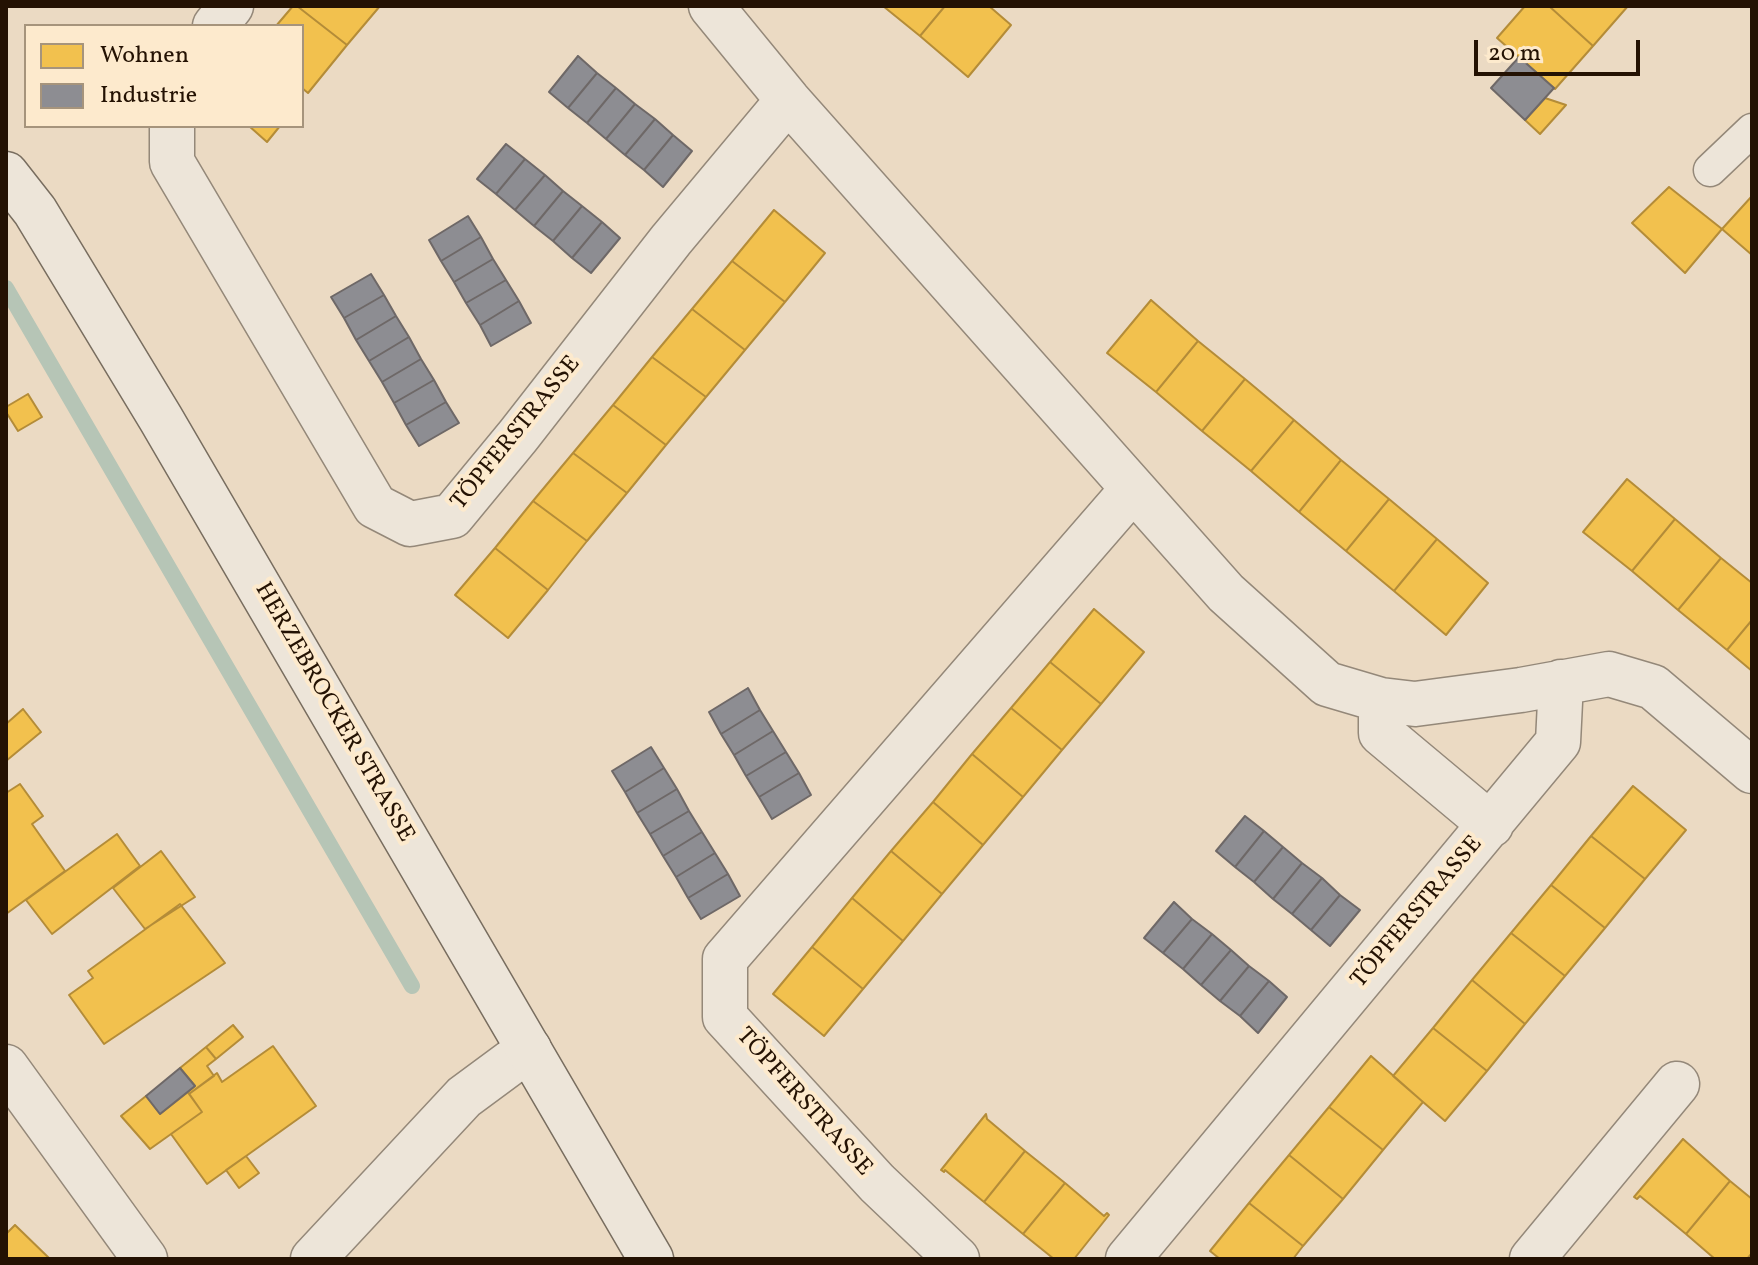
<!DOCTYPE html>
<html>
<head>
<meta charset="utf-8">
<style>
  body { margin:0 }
  #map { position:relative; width:1758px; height:1265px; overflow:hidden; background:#ebdac3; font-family:Vollkorn,serif }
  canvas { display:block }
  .frame { position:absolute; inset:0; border:8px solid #241203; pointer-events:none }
  .legend { position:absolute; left:24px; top:24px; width:280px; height:104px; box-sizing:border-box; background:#fdeacd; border:2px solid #a6947c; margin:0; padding:10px 14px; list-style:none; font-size:24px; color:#241203 }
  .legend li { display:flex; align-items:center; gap:16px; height:40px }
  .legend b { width:40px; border:2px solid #a6947c }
  .scale { position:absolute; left:1474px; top:40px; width:166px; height:36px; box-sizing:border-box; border:4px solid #241203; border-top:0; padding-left:10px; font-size:24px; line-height:28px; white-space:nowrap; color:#241203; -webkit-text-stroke:6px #fdeacd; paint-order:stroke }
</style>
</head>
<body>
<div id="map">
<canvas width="1758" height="1265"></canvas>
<div class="frame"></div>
<ul class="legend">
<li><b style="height:22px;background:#f2c14e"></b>Wohnen</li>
<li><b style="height:22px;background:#8d8d92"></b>Industrie</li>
</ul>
<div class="scale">20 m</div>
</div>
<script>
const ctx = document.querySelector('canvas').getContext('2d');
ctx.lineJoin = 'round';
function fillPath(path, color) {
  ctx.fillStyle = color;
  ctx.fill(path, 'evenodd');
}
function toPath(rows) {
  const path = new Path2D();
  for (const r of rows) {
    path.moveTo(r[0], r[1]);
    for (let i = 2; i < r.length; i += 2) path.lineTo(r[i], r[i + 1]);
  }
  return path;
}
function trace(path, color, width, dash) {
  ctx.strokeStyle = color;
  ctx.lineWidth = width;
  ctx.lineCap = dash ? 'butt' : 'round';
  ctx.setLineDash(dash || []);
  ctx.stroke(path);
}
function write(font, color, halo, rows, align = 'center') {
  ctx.font = font + ' Vollkorn,serif';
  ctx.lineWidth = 8;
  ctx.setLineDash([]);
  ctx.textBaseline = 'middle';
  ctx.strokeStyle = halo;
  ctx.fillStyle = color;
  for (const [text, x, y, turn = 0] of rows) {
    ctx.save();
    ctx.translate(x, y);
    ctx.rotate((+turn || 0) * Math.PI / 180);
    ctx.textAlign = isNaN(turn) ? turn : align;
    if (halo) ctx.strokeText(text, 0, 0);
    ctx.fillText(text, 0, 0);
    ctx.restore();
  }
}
const homes = toPath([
  [293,6,297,6,347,45,308,93,302,88,302,26,276,26,293,6],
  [297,6,380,6,347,45,297,6],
  [883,6,945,6,920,36,883,6],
  [945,6,989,6,1011,25,968,77,920,36,945,6],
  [1525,6,1549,6,1593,46,1555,89,1497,38,1525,6],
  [1549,6,1628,6,1593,46,1549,6],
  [1545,98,1566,105,1540,134,1525,120,1545,98],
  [249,126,280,126,267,142,249,126],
  [1669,187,1722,229,1685,273,1632,223,1669,187],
  [1752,196,1752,255,1722,229,1752,196],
  [774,210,825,253,785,302,732,261,774,210],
  [732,261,785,302,745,350,692,309,732,261],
  [1151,300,1198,341,1156,392,1107,353,1151,300],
  [692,309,745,350,706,397,652,357,692,309],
  [1198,341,1245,379,1202,431,1156,392,1198,341],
  [652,357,706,397,666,445,613,405,652,357],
  [1245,379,1294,420,1251,471,1202,431,1245,379],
  [28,394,42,417,18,431,6,412,6,407,28,394],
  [613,405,666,445,627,493,573,453,613,405],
  [1294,420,1341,460,1299,512,1251,471,1294,420],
  [573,453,627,493,587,541,533,501,573,453],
  [1341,460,1389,499,1346,551,1299,512,1341,460],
  [1627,479,1675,519,1632,571,1583,532,1627,479],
  [1389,499,1437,539,1394,591,1346,551,1389,499],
  [533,501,587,541,548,590,495,548,533,501],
  [1675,519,1721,558,1678,610,1632,571,1675,519],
  [1437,539,1488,583,1446,635,1394,591,1437,539],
  [495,548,548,590,508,638,455,595,495,548],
  [1721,558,1752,583,1752,620,1727,650,1678,610,1721,558],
  [1094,609,1144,652,1101,704,1050,662,1094,609],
  [1752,620,1752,671,1727,650,1752,620],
  [1050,662,1101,704,1062,750,1011,708,1050,662],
  [1011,708,1062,750,1023,797,972,754,1011,708],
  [23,709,41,732,6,761,6,724,23,709],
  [972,754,1023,797,983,845,933,802,972,754],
  [20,784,43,816,32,824,65,871,6,914,6,793,20,784],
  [1633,786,1686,830,1645,879,1591,836,1633,786],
  [933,802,983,845,942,894,891,851,933,802],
  [117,834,140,866,52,934,26,900,117,834],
  [1591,836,1645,879,1605,928,1551,885,1591,836],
  [161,851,195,897,145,929,113,888,161,851],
  [891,851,942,894,903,941,852,898,891,851],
  [1551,885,1605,928,1565,976,1511,933,1551,885],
  [852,898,903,941,863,989,812,947,852,898],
  [180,904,225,963,104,1044,69,995,93,978,88,971,180,904],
  [1511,933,1565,976,1525,1024,1472,980,1511,933],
  [812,947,863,989,824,1036,773,994,812,947],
  [1472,980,1525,1024,1487,1071,1433,1028,1472,980],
  [233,1025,243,1037,216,1059,206,1047,233,1025],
  [1433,1028,1487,1071,1445,1121,1393,1076,1433,1028],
  [273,1046,316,1106,207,1184,171,1134,202,1112,189,1094,217,1073,222,1082,273,1046],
  [206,1047,216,1059,207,1066,214,1076,189,1094,188,1092,195,1086,180,1068,206,1047],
  [1371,1056,1423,1102,1383,1150,1329,1107,1371,1056],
  [188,1092,202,1112,150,1149,121,1116,146,1096,160,1114,188,1092],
  [1329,1107,1383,1150,1343,1199,1289,1155,1329,1107],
  [986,1114,987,1119,1025,1151,984,1202,945,1170,944,1172,941,1170,986,1114],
  [1683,1139,1730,1181,1686,1234,1640,1196,1637,1199,1634,1197,1683,1139],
  [1025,1151,1065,1183,1023,1234,984,1202,1025,1151],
  [1289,1155,1343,1199,1303,1246,1249,1203,1289,1155],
  [246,1156,259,1173,239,1188,226,1170,246,1156],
  [1730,1181,1752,1199,1752,1253,1747,1259,1715,1259,1686,1234,1730,1181],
  [1065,1183,1104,1216,1107,1213,1109,1215,1074,1259,1054,1259,1023,1234,1065,1183],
  [1249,1203,1303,1246,1293,1259,1220,1259,1210,1251,1249,1203],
  [15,1225,50,1259,6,1259,6,1234,15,1225]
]);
const industry = toPath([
  [578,56,597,73,568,108,549,92,578,56],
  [1519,57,1554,88,1525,120,1491,88,1519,57],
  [597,73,616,88,587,123,568,108,597,73],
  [616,88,635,104,606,139,587,123,616,88],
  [635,104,655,119,625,155,606,139,635,104],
  [655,119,673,135,644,170,625,155,655,119],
  [673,135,692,151,663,187,644,170,673,135],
  [506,144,525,159,496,194,477,179,506,144],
  [525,159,545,175,515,210,496,194,525,159],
  [545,175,563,191,534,226,515,210,545,175],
  [563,191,582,206,553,241,534,226,563,191],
  [582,206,602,222,572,258,553,241,582,206],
  [468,216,481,237,441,261,429,240,468,216],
  [602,222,620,238,591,273,572,258,602,222],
  [481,237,493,259,454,282,441,261,481,237],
  [493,259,506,280,466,303,454,282,493,259],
  [371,274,384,295,344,318,331,297,371,274],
  [506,280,519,301,480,325,466,303,506,280],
  [384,295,396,316,356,340,344,318,384,295],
  [519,301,531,323,491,346,480,325,519,301],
  [396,316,409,337,369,361,356,340,396,316],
  [409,337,421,359,382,382,369,361,409,337],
  [421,359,434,380,394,403,382,382,421,359],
  [434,380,446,402,406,425,394,403,434,380],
  [446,402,459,423,419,446,406,425,446,402],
  [748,688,760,710,721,734,709,712,748,688],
  [760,710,773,731,734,755,721,734,760,710],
  [773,731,786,752,746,776,734,755,773,731],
  [651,747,664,768,625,792,612,771,651,747],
  [786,752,799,773,759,797,746,776,786,752],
  [664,768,677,789,637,813,625,792,664,768],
  [799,773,811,795,772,819,759,797,799,773],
  [677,789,689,811,650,834,637,813,677,789],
  [689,811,702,832,663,856,650,834,689,811],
  [1245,816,1264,831,1235,867,1216,851,1245,816],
  [1264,831,1283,847,1254,882,1235,867,1264,831],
  [702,832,715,853,676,877,663,856,702,832],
  [1283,847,1302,863,1273,899,1254,882,1283,847],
  [715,853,728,874,688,898,676,877,715,853],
  [1302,863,1322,878,1292,914,1273,899,1302,863],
  [728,874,740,896,701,919,688,898,728,874],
  [1322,878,1340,895,1311,930,1292,914,1322,878],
  [1340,895,1360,910,1330,946,1311,930,1340,895],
  [1174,902,1192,919,1163,953,1144,938,1174,902],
  [1192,919,1212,934,1183,969,1163,953,1192,919],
  [1212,934,1231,950,1201,985,1183,969,1212,934],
  [1231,950,1249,966,1220,1001,1201,985,1231,950],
  [1249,966,1269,981,1240,1016,1220,1001,1249,966],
  [1269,981,1287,997,1258,1033,1240,1016,1269,981],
  [180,1068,195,1086,160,1114,146,1096,180,1068]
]);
const stream = toPath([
  [6,288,412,986]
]);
const service = toPath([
  [1710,170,1752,130]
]);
const minor = toPath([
  [711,6,788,100,1226,593,1327,684,1381,700,1415,704,1521,690,1609,674,1653,687,1752,771],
  [215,26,231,6],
  [172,126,172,162,375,506,410,524,452,516,518,436,671,240,788,100],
  [1381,700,1381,733,1491,825],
  [6,1067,145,1259],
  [313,1259,464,1097,529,1049],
  [957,1259,877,1183,725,1017,725,959,1132,490],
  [1128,1259,1558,742,1561,682],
  [1532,1259,1677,1084]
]);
const secondary = toPath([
  [6,174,35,211,161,419,651,1259]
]);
const streetNames = [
  ["TÖPFERSTRASSE",517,434,-51],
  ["HERZEBROCKER STRASSE",333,713,60],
  ["TÖPFERSTRASSE",1418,913,-50],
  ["TÖPFERSTRASSE",803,1103,48]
];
fillPath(homes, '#f2c14e');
trace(homes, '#b48c38', 2);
fillPath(industry, '#8d8d92');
trace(industry, '#6e6867', 2);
trace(stream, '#b6c5b6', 16);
trace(service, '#948879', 35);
trace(minor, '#948879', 47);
trace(secondary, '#786d5f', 47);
trace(service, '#ede5d9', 32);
trace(minor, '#ede5d9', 44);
trace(secondary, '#ede5d9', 44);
write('24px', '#241203', '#fdeacd', streetNames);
</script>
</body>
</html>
